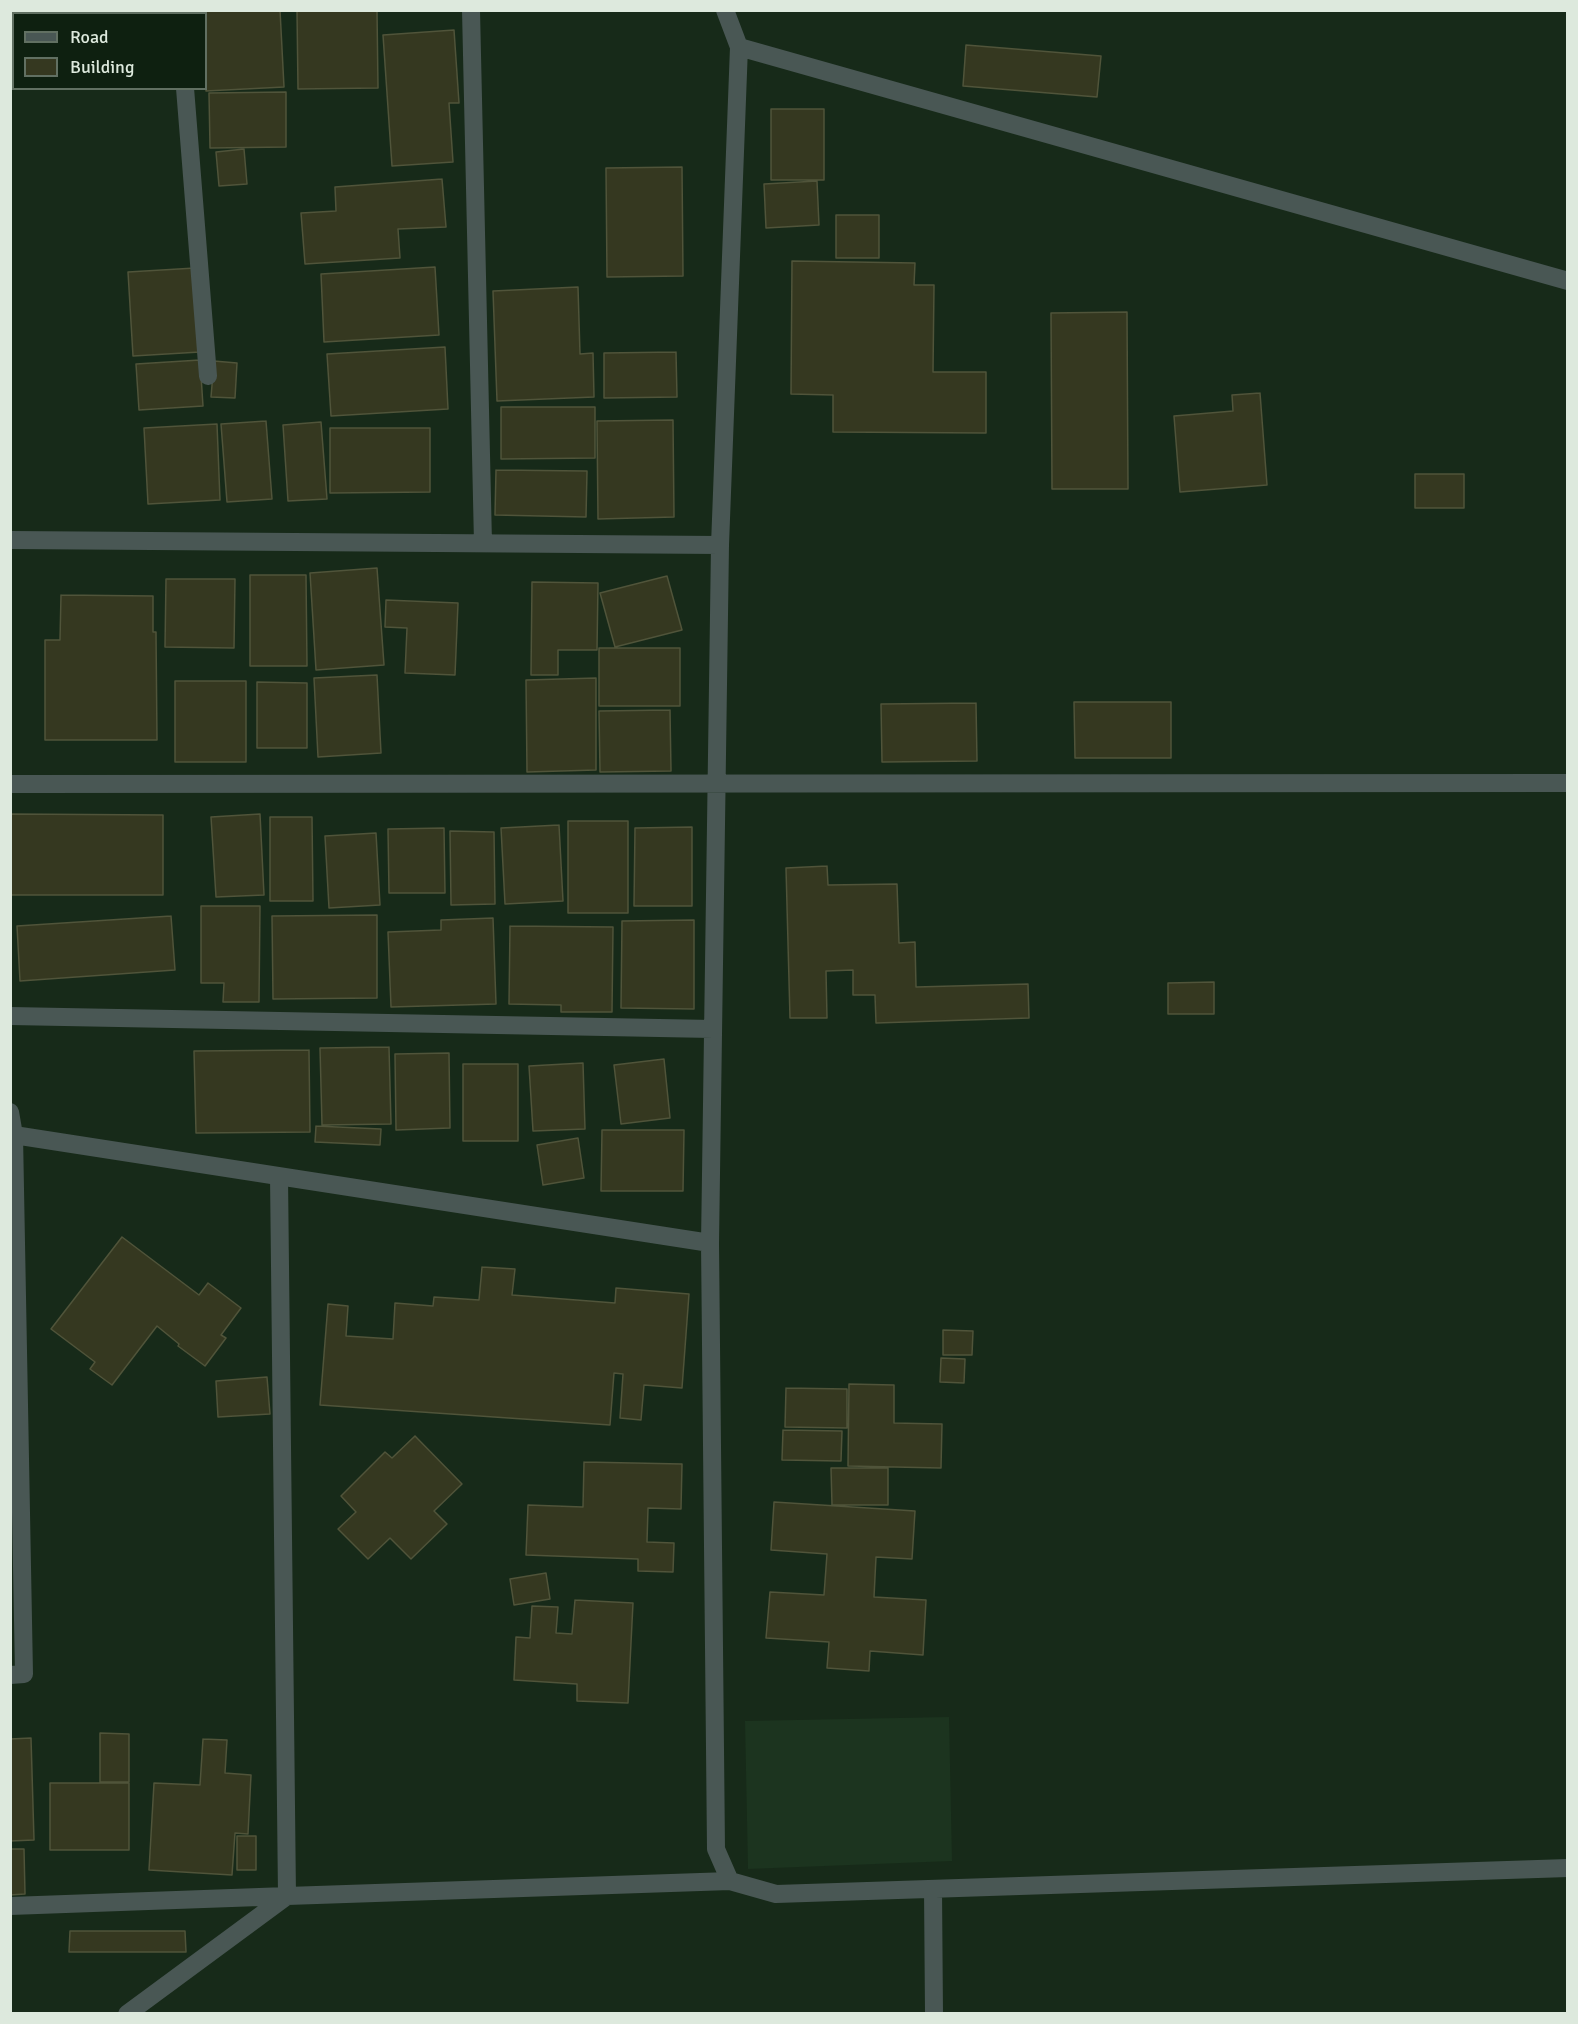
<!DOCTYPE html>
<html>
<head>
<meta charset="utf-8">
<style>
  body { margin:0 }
  #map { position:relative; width:1578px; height:2024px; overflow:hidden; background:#172a19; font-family:Signika,sans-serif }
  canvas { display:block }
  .frame { position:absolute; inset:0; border:12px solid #dde9dd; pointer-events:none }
  .legend { position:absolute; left:12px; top:12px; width:195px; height:78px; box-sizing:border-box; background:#0e2010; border:2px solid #617062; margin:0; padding:8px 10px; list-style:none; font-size:18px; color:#dde9dd }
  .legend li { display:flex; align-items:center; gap:12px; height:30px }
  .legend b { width:30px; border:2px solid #617062 }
</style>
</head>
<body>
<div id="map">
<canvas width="1578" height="2024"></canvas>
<div class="frame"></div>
<ul class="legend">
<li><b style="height:8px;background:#495754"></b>Road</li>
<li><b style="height:16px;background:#353820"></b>Building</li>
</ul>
</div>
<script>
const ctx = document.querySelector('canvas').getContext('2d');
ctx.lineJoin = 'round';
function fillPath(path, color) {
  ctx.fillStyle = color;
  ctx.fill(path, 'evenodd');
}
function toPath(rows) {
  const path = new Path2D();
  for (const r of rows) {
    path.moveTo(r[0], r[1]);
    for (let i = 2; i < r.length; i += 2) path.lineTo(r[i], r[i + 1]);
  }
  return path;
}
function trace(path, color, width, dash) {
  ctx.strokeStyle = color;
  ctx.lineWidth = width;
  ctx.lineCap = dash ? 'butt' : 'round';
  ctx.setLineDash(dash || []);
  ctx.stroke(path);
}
const built = toPath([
  [949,1717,952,1861,748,1869,745,1721]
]);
const building = toPath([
  [95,10,159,10,159,14,95,14,95,10],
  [202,10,280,10,284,87,206,91,206,14,202,14,202,10],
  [297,10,377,10,378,88,298,89,297,10],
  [454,30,459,103,449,103,453,162,392,166,383,35,454,30],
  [966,45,1101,56,1097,97,963,86,966,45],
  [286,92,286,147,210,148,209,93,286,92],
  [771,109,824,109,824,180,771,180,771,109],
  [244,149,247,184,219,186,216,152,244,149],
  [682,167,683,276,607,277,606,168,682,167],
  [442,179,446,227,398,229,400,258,305,264,301,213,336,211,335,187,442,179],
  [817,181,819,225,766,228,764,184,817,181],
  [836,215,879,215,879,258,836,258,836,215],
  [792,261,915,263,914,285,934,285,933,372,986,372,986,433,833,432,833,395,791,394,792,261],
  [435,267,439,335,324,342,321,274,435,267],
  [195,268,200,352,133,356,128,272,195,268],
  [578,287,580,354,593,353,594,397,497,401,493,291,578,287],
  [1127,312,1128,489,1052,489,1051,313,1127,312],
  [445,347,448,409,331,416,327,354,445,347],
  [676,352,677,397,604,398,604,353,676,352],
  [200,360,203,406,139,410,136,364,200,360],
  [214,361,237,363,235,398,211,397,214,361],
  [1260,393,1267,485,1180,492,1174,416,1233,411,1232,395,1260,393],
  [501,407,595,407,595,458,501,459,501,407],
  [673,420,674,517,598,519,597,421,673,420],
  [266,421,272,499,227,502,221,424,266,421],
  [321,422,327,499,288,501,283,425,321,422],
  [217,424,220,500,148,504,144,428,217,424],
  [330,428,430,428,430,492,330,493,330,428],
  [496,470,587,471,586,517,495,515,496,470],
  [1415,474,1464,474,1464,508,1415,508,1415,474],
  [377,568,384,665,316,670,310,573,377,568],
  [250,575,306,575,307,666,250,666,250,575],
  [667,576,682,630,615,647,600,593,667,576],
  [166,579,235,579,234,648,165,647,166,579],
  [532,582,598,583,597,650,558,650,558,675,531,675,532,582],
  [61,595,153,596,153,632,156,632,157,740,45,740,45,640,60,640,61,595],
  [386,600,458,603,455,675,405,673,407,628,385,627,386,600],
  [599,648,680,648,680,706,599,706,599,648],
  [377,675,381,753,318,757,314,678,377,675],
  [596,678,596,770,527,772,526,680,596,678],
  [175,681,246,681,246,762,175,762,175,681],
  [257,682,307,683,307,748,257,748,257,682],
  [1074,702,1171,702,1171,758,1075,758,1074,702],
  [976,703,977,761,882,762,881,704,976,703],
  [670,710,671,771,600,772,599,711,670,710],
  [10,814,163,815,163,895,10,895,10,814],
  [260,814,264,895,216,897,211,817,260,814],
  [270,817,312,817,313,901,270,901,270,817],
  [568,821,628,821,628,913,568,913,568,821],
  [559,825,563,901,505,904,501,828,559,825],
  [692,827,692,906,634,906,635,828,692,827],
  [444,828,445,893,389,893,388,829,444,828],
  [450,831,494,832,495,904,451,905,450,831],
  [376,833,380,905,329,908,325,836,376,833],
  [827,866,828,885,897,884,899,943,915,942,916,987,1028,984,1029,1018,876,1023,875,995,853,995,853,970,826,971,827,1018,790,1018,786,868,827,866],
  [201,906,260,906,259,1002,223,1002,224,983,201,983,201,906],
  [377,915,377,998,273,999,272,916,377,915],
  [171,916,175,970,20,981,17,926,171,916],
  [493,918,496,1004,391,1007,388,932,441,930,441,920,493,918],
  [694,920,694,1009,621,1008,622,921,694,920],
  [510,926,613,927,612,1012,561,1012,561,1005,509,1004,510,926],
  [1214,982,1214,1014,1168,1014,1168,983,1214,982],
  [389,1047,391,1124,322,1125,320,1048,389,1047],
  [309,1050,310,1132,196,1133,194,1051,309,1050],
  [449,1053,450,1128,396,1130,395,1054,449,1053],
  [664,1059,670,1118,621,1124,614,1065,664,1059],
  [583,1063,585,1129,533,1131,529,1066,583,1063],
  [463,1064,518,1064,518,1141,463,1141,463,1064],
  [316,1126,381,1129,380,1145,315,1142,316,1126],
  [602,1130,684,1130,683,1191,601,1191,602,1130],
  [578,1138,584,1178,543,1185,537,1145,578,1138],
  [122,1237,199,1295,208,1283,241,1308,221,1335,226,1338,205,1366,178,1346,179,1344,157,1326,112,1385,90,1369,95,1362,51,1329,122,1237],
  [482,1267,515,1269,512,1295,615,1303,616,1288,689,1294,682,1388,644,1385,641,1420,620,1418,623,1374,614,1373,610,1425,320,1405,328,1304,348,1306,346,1336,393,1339,395,1303,433,1306,434,1297,479,1300,482,1267],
  [943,1330,973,1331,972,1355,943,1355,943,1330],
  [941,1358,965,1359,964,1383,940,1382,941,1358],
  [267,1377,270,1414,218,1417,216,1381,267,1377],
  [849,1384,894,1385,894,1423,942,1424,941,1468,848,1466,849,1384],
  [786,1388,847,1389,847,1428,785,1427,786,1388],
  [783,1430,842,1431,841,1461,782,1460,783,1430],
  [415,1436,462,1484,434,1511,447,1524,411,1559,390,1538,368,1559,338,1529,356,1512,341,1496,385,1452,392,1458,415,1436],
  [584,1462,682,1464,681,1509,648,1508,647,1542,674,1543,673,1572,638,1571,638,1559,526,1555,528,1505,583,1507,584,1462],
  [831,1468,888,1468,888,1505,832,1505,831,1468],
  [774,1502,915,1511,912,1559,876,1557,874,1597,926,1600,923,1655,870,1651,869,1671,827,1668,829,1642,766,1638,770,1592,824,1595,827,1554,771,1550,774,1502],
  [546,1573,550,1599,514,1605,510,1579,546,1573],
  [575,1600,633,1603,628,1703,577,1701,577,1684,514,1680,516,1637,530,1638,532,1606,558,1607,556,1633,572,1634,575,1600],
  [100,1733,129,1734,129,1782,100,1782,100,1733],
  [31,1738,34,1840,10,1841,10,1739,31,1738],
  [203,1739,227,1740,225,1773,251,1775,248,1834,235,1833,232,1875,149,1870,154,1783,200,1785,203,1739],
  [50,1783,129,1783,129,1850,50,1850,50,1783],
  [237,1836,256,1836,256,1870,237,1870,237,1836],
  [10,1849,24,1849,25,1894,10,1895,10,1849],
  [70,1931,185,1931,186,1952,69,1952,70,1931]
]);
const street = toPath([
  [179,10,179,14],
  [471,10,483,543],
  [739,47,1568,281],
  [185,88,208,376],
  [10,540,720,545,739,47,725,10],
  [10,784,1568,783],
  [10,1016,713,1029],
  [10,1112,14,1135,710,1243,720,545],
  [710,1243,716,1849,730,1881,776,1894,1568,1868],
  [10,1675,24,1674,14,1135],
  [933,1889,934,2014],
  [10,1906,287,1896,279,1176],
  [127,2014,287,1896,730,1881]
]);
fillPath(built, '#1c341f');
fillPath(building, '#353820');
trace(building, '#50543a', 1.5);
trace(street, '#495754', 18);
</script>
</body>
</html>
